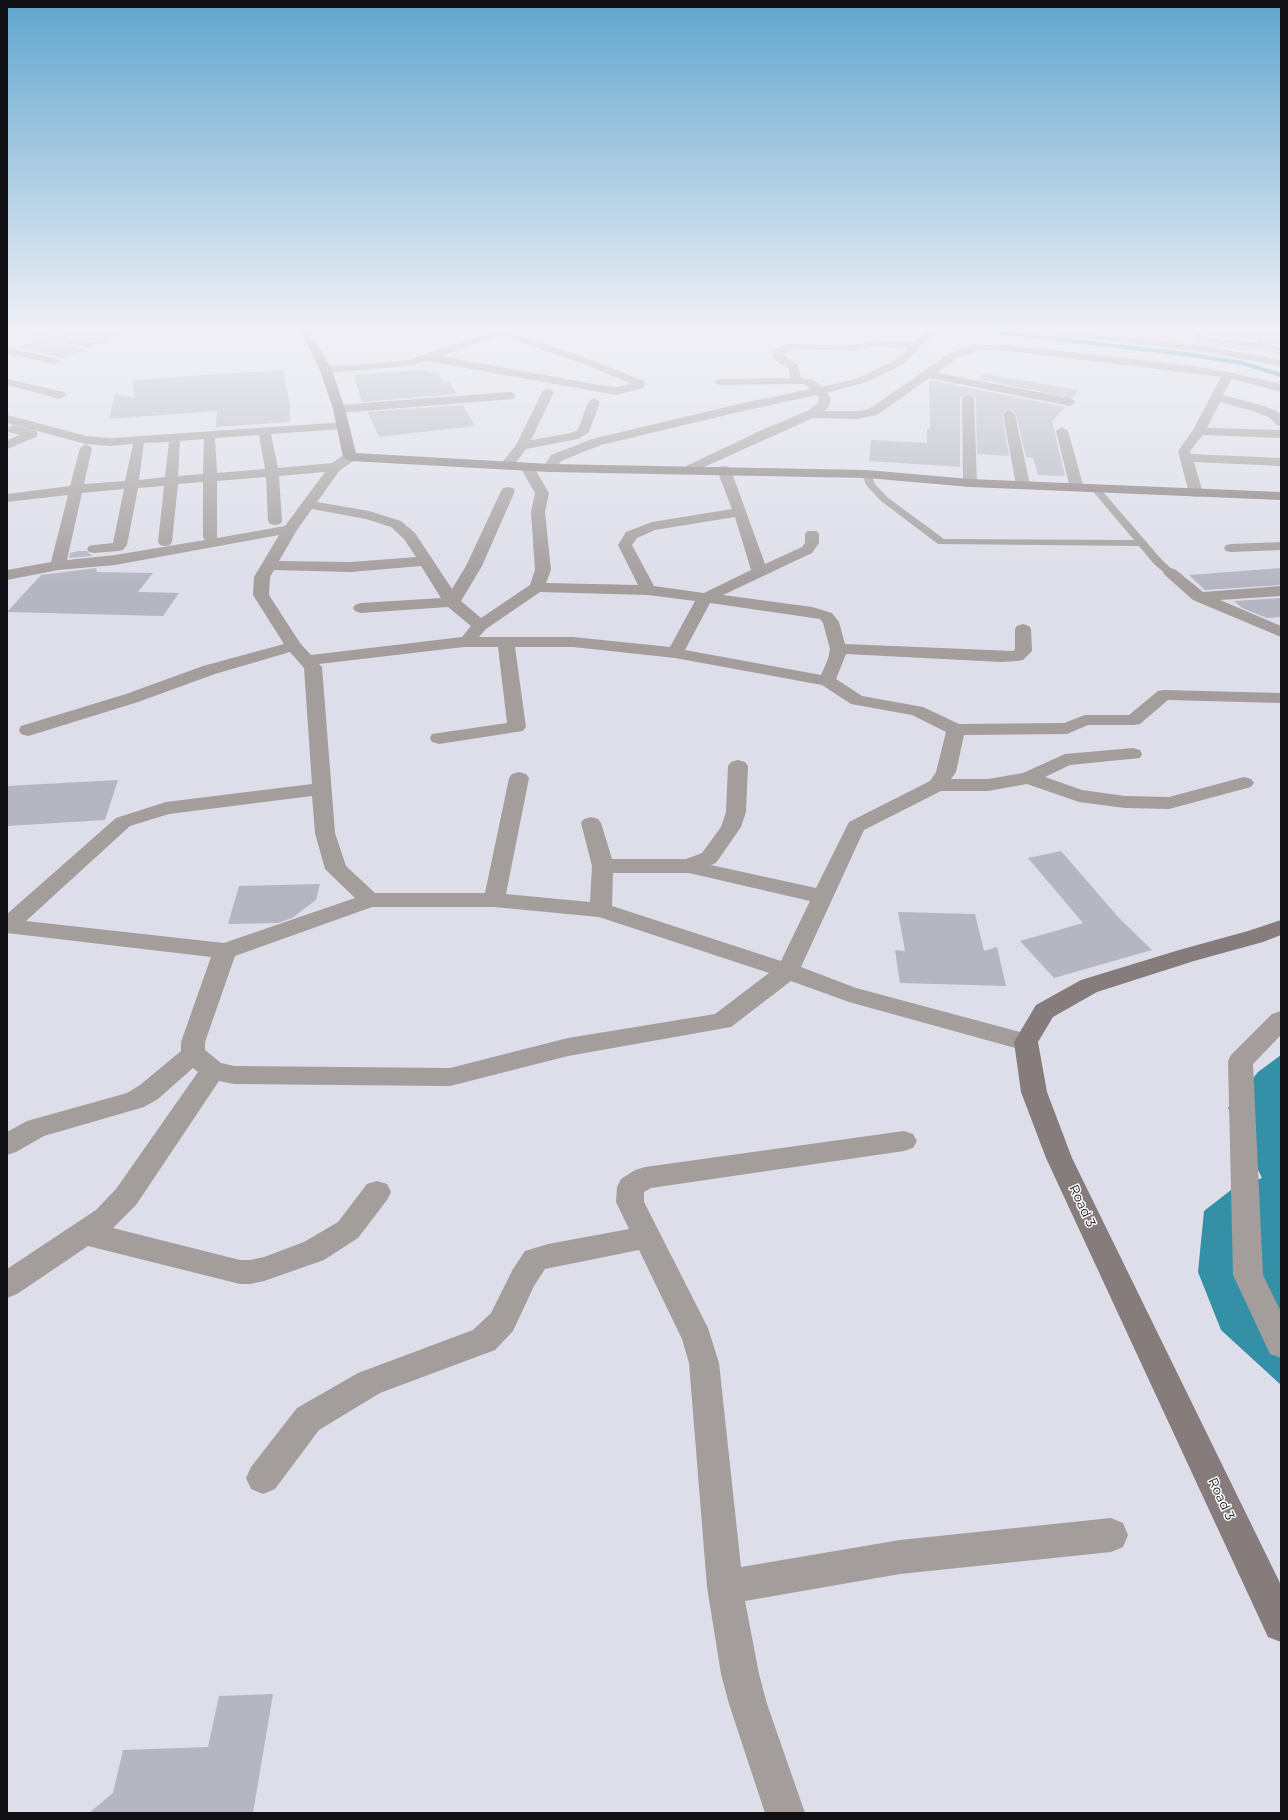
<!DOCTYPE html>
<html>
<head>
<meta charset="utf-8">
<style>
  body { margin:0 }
  #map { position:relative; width:1288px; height:1820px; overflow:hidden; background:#dedeea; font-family:Montserrat,sans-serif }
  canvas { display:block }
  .frame { position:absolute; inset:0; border:8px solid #111115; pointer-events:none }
</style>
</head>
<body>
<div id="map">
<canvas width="1288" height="1820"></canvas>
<div class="frame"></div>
</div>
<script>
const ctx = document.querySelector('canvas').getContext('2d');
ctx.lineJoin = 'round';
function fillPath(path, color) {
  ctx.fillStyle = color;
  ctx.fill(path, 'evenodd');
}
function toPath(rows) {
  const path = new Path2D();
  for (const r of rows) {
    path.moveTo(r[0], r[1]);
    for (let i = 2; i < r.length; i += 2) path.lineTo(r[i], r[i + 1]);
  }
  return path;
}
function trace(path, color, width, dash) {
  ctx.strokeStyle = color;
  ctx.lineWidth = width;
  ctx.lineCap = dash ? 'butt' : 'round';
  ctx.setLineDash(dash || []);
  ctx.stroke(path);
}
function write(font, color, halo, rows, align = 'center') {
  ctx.font = font + ' Montserrat,sans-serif';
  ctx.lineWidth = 3;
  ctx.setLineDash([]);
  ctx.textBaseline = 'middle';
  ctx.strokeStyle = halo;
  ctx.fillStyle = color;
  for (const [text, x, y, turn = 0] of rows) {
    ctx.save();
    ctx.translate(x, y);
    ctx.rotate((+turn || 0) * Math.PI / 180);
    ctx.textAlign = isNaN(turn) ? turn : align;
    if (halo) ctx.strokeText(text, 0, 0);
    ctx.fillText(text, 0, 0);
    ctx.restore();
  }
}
const water = toPath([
  [1281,1055,1281,1385,1221,1330,1198,1272,1204,1211,1231,1190,1262,1178,1228,1108,1258,1072]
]);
const stream = toPath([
  [987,331,1185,354,1242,363,1281,375]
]);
const building = toPath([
  [63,331,104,331,105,336,110,337,126,335,95,346,93,342,57,333],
  [1205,331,1257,331,1253,341,1210,337,1205,334],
  [1267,331,1281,331,1281,345,1263,343],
  [1194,337,1196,339,1209,343,1281,352,1281,355,1194,343],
  [40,338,87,349,62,358,15,347],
  [283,370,290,405,290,422,216,427,217,411,109,419,115,393,134,398,133,380],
  [421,370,439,373,443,383,449,382,457,394,362,402,354,375],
  [984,374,1079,390,1072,398,978,379],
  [929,380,1065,407,1052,421,1065,476,1038,475,1033,458,1026,457,1016,414,1010,409,1002,414,1009,456,977,454,976,398,969,393,960,398,960,467,869,461,871,440,927,443,927,429,930,429],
  [463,405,475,426,379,437,368,412],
  [78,551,87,551,92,556,69,558,70,553],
  [96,568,97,572,153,573,138,592,179,593,163,616,7,612,41,575],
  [1281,568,1281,585,1205,590,1189,575],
  [1281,598,1281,617,1267,618,1242,608,1234,601],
  [118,780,105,820,7,826,7,786],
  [1061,851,1119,918,1152,950,1054,978,1020,941,1083,923,1028,858],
  [320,884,316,900,292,918,278,923,228,924,239,886],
  [898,912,975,914,984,951,997,947,1006,986,900,983,895,950,905,951],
  [273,1694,253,1813,89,1813,113,1793,123,1750,208,1747,219,1696]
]);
const lane = toPath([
  [1196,331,1204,331,1203,335,1210,338,1254,343,1259,331,1266,331,1261,344,1281,347,1281,351,1209,342,1196,338,1196,331],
  [867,471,870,472,875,484,887,497,944,539,1134,540,1090,488,1095,485,1098,486,1162,560,1176,573,1175,575,1167,575,1154,564,1139,546,938,544,881,501,866,485,862,474,867,471]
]);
const street = toPath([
  [22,331,42,331,93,343,94,345,89,348,23,333,22,331],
  [106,331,129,331,128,333,110,336,106,335,106,331],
  [494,331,510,331,589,359,644,381,645,386,643,388,616,395,427,361,409,366,326,373,320,370,326,367,408,360,494,331],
  [501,336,581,363,632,384,616,387,599,385,440,356,501,336],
  [926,331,937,331,902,365,866,382,827,393,831,398,829,406,824,411,858,411,869,409,949,354,974,345,1010,345,1184,365,1228,372,1281,384,1281,392,1232,379,1223,395,1264,406,1278,412,1281,415,1281,426,1277,425,1270,418,1256,412,1220,402,1207,428,1281,430,1281,438,1203,435,1190,451,1191,454,1281,458,1281,466,1194,462,1203,493,1201,496,1196,497,1191,496,1189,493,1178,451,1193,430,1221,377,1010,351,985,350,976,351,957,358,937,373,1070,398,1076,402,1070,406,929,378,877,415,858,419,813,418,691,473,686,472,684,469,686,466,764,429,807,411,817,404,819,398,817,395,743,411,601,445,561,461,555,471,550,472,545,471,543,468,551,455,592,439,743,403,811,389,803,384,720,385,714,382,720,379,790,378,789,369,776,361,772,355,776,349,785,344,855,345,873,340,914,342,926,331],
  [874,346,908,348,894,361,858,378,822,387,813,380,801,378,798,365,784,355,791,349,856,351,874,346],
  [1049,331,1083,331,1205,346,1281,360,1281,366,1205,352,1054,334,1049,331],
  [7,348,55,358,61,361,55,364,7,354,7,348],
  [7,379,64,392,66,395,60,399,7,385,7,379],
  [548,388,554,392,531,440,571,433,578,430,588,402,594,398,600,402,589,432,578,439,526,449,512,468,502,468,500,465,516,445,542,392,548,388],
  [509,392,513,393,515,396,513,399,339,413,333,409,339,405,509,392],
  [968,394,974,398,977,483,975,486,970,487,965,486,963,483,962,398,968,394],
  [1009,410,1015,414,1030,485,1028,488,1023,489,1018,488,1016,485,1003,414,1009,410],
  [7,415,86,436,111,438,346,422,348,425,342,429,271,434,278,468,332,463,345,454,355,454,357,457,355,460,340,470,317,502,369,511,401,521,415,533,452,589,466,566,501,491,503,488,508,487,513,488,515,491,482,566,461,601,481,618,530,585,535,570,531,512,535,493,520,467,522,464,532,464,549,493,545,512,551,570,546,583,638,585,618,545,626,532,652,522,732,509,717,470,719,467,724,466,729,467,731,470,765,564,802,547,805,543,805,534,807,531,817,531,819,534,819,543,812,553,723,595,812,607,832,613,839,622,845,644,1013,651,1015,649,1015,629,1017,626,1023,624,1029,626,1031,629,1032,651,1023,660,1017,661,1001,662,846,654,836,679,862,696,923,707,959,724,1064,723,1085,715,1129,715,1158,691,1164,690,1281,693,1281,703,1168,700,1140,724,1134,725,1088,725,1067,734,964,735,956,772,951,779,988,779,1023,773,1065,754,1133,748,1140,750,1142,754,1140,758,1070,765,1045,777,1082,790,1125,796,1169,797,1244,777,1251,779,1254,783,1251,787,1169,809,1125,808,1079,802,1027,784,988,791,941,791,864,830,801,967,856,988,1035,1036,1038,1042,1035,1048,1026,1051,849,1002,791,981,731,1027,568,1056,450,1086,234,1084,219,1081,136,1205,113,1228,240,1260,250,1260,264,1257,304,1242,338,1222,367,1184,377,1181,387,1184,391,1192,387,1200,358,1238,324,1260,264,1281,250,1284,240,1284,88,1246,17,1294,7,1298,7,1269,96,1210,116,1189,198,1072,193,1068,158,1099,144,1107,44,1136,16,1152,7,1155,7,1132,27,1121,127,1093,140,1085,181,1051,181,1042,211,957,7,933,7,914,116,818,166,802,312,784,304,668,290,652,215,674,138,702,35,734,28,736,21,734,19,730,21,726,126,694,203,666,284,644,253,595,254,577,279,535,115,565,58,570,7,580,7,570,51,562,68,495,7,502,7,494,70,486,80,448,86,444,92,448,84,484,125,481,133,444,111,446,86,444,7,423,7,415],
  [259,435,265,469,217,473,215,438,259,435],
  [204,439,203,474,178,476,180,441,204,439],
  [169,442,165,477,139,480,144,443,169,442],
  [325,472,285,526,217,538,217,481,266,477,268,521,270,524,275,525,280,524,282,521,279,476,325,472],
  [203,482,203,537,205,540,115,555,67,560,82,493,124,489,113,543,94,545,89,546,87,549,89,552,94,553,118,551,123,550,127,545,138,488,164,486,158,542,160,545,165,546,170,545,172,542,178,484,203,482],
  [312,509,366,519,391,527,404,539,416,557,351,562,279,561,297,530,312,509],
  [735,517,751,570,704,593,654,586,632,545,637,538,655,530,735,517],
  [421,566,441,598,361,603,355,605,353,608,355,611,361,613,448,607,471,626,462,637,311,655,300,643,269,595,270,577,274,570,351,572,421,566],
  [540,592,648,595,695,601,670,647,573,637,479,637,486,629,540,592],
  [710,603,820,619,823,623,830,649,828,659,821,675,685,650,710,603],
  [464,647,498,647,507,723,432,734,430,738,432,742,439,744,523,731,526,727,515,647,573,647,675,658,822,685,851,704,912,715,946,732,936,772,930,781,849,822,816,888,711,865,716,863,741,827,746,812,748,766,745,762,738,760,731,762,728,766,726,812,721,827,702,853,686,859,612,859,601,823,598,819,591,817,584,819,581,823,592,866,590,902,506,894,529,778,526,774,519,772,512,774,509,778,485,893,375,893,346,866,335,833,322,667,319,664,464,647],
  [312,796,315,833,325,869,355,898,224,943,26,921,130,826,169,814,312,796],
  [613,873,689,873,810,901,781,961,612,906,613,873],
  [372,907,494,907,599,917,769,973,715,1014,568,1038,450,1068,234,1066,221,1063,205,1050,205,1042,235,956,372,907],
  [13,425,36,431,38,434,36,437,7,449,7,440,20,435,9,432,7,429,13,425],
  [1062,427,1068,431,1084,488,1082,491,1072,491,1070,488,1056,431,1062,427],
  [1281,542,1281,550,1231,552,1226,551,1224,548,1226,545,1231,544,1281,542],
  [1171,568,1176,570,1203,592,1281,586,1281,596,1220,600,1281,626,1281,637,1193,600,1166,576,1163,573,1166,570,1171,568],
  [1281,1011,1281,1035,1253,1064,1263,1275,1281,1312,1281,1358,1270,1354,1233,1275,1228,1061,1231,1055,1272,1014,1281,1011],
  [904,1131,913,1134,917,1141,913,1148,904,1151,651,1188,644,1192,644,1202,708,1328,719,1363,741,1567,900,1540,1111,1518,1123,1523,1128,1535,1123,1547,1111,1552,900,1574,745,1601,759,1674,767,1704,805,1813,765,1813,729,1704,721,1674,707,1587,689,1363,682,1339,639,1250,545,1269,534,1286,513,1331,495,1350,380,1393,319,1430,275,1489,263,1494,251,1489,246,1478,251,1467,297,1408,358,1373,473,1330,491,1313,513,1269,525,1251,548,1244,629,1229,616,1202,617,1187,621,1179,635,1170,645,1167,904,1131]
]);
const secondary = toPath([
  [300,331,310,331,332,370,345,409,356,453,550,464,867,470,970,479,1281,492,1281,500,970,487,867,478,550,472,350,461,343,457,333,409,320,370,300,331],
  [1281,920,1281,935,1263,942,1194,961,1097,992,1053,1017,1038,1042,1047,1092,1072,1158,1281,1585,1281,1642,1268,1637,1046,1158,1021,1092,1014,1042,1036,1005,1081,980,1179,950,1248,931,1281,920]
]);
const nearStreetnames = [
  ["Road 3",1082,1206,65],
  ["Road 3",1221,1499,65]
];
fillPath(water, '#3490a7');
trace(stream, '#3490a7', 4);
fillPath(building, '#b6b6c2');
fillPath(lane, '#a39d9c');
fillPath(street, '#a39d9c');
fillPath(secondary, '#857c7b');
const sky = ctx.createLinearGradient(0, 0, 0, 586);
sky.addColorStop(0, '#60a6ce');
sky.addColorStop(0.56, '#f0f0f6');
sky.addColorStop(1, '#f0f0f600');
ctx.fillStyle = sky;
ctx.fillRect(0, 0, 1288, 586);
write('13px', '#111115', '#fff', nearStreetnames);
</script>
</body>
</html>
